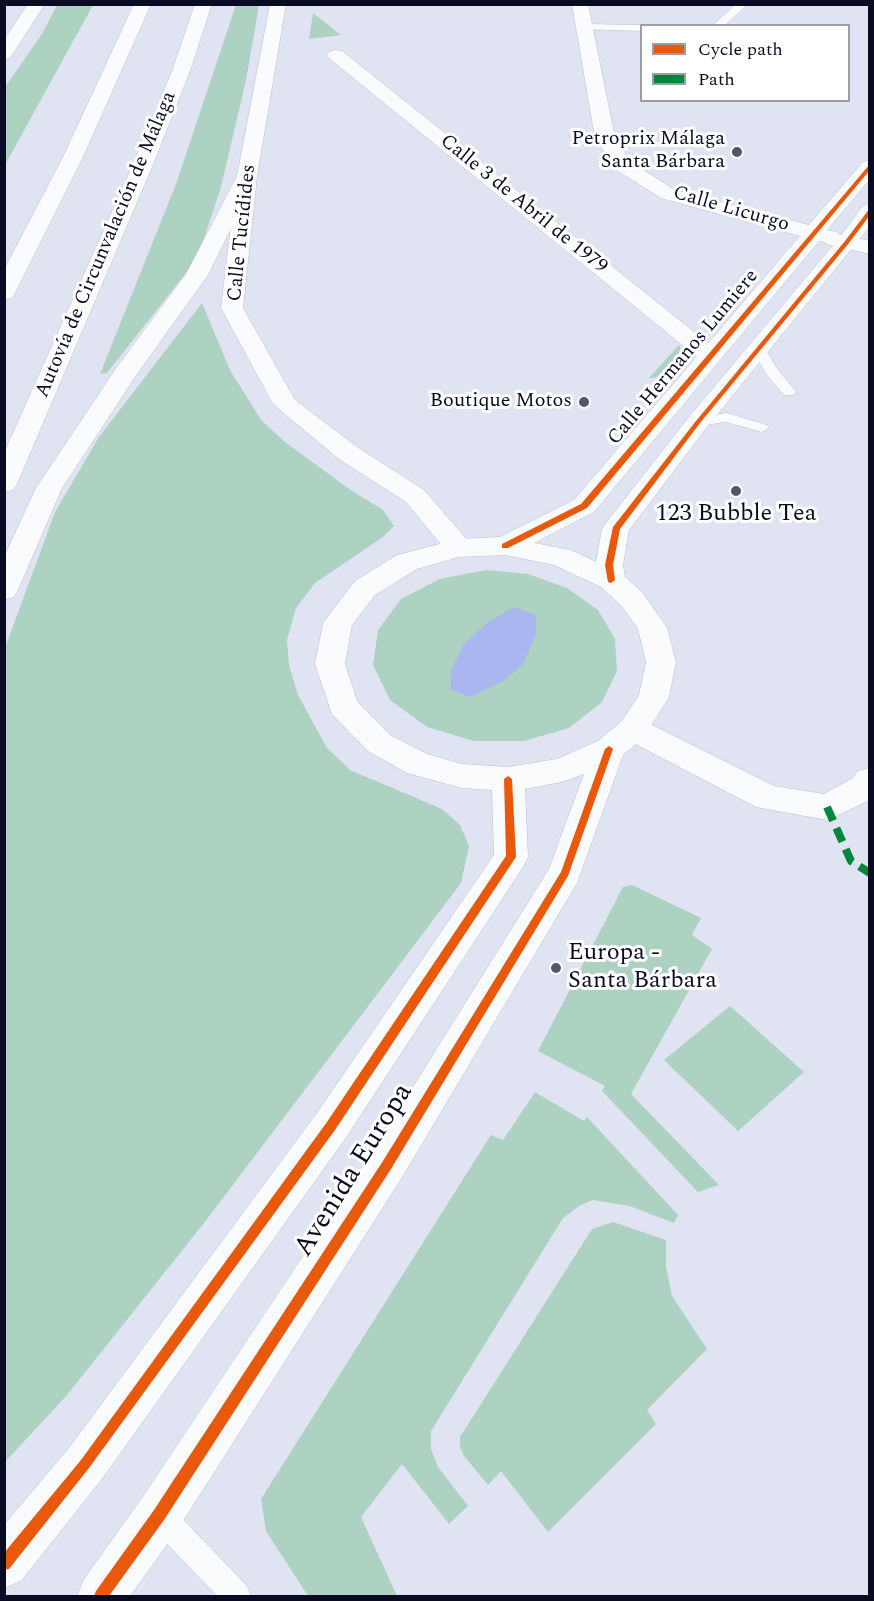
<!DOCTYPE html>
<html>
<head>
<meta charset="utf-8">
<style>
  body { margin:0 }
  #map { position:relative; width:874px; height:1601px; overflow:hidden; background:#dfe3f2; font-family:Spectral,serif }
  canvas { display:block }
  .frame { position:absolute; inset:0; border:6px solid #090b23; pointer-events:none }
  .legend { position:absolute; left:640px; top:24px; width:210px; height:78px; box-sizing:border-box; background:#fff; border:2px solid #9d9da7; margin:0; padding:8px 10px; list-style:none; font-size:18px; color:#090b23 }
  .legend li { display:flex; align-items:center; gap:12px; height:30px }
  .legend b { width:30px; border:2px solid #9d9da7 }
</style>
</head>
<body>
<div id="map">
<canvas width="874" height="1601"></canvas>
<div class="frame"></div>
<ul class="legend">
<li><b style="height:8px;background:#e8590c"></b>Cycle path</li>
<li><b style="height:8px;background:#00873e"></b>Path</li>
</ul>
</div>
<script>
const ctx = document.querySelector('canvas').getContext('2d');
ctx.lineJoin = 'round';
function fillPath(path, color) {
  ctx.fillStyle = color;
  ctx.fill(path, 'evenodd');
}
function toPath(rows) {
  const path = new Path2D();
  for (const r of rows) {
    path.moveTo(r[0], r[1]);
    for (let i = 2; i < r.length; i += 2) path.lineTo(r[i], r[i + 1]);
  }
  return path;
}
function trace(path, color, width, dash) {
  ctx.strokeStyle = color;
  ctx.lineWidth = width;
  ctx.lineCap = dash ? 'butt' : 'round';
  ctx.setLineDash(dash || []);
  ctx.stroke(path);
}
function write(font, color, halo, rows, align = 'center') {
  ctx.font = font + ' Spectral,serif';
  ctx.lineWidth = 6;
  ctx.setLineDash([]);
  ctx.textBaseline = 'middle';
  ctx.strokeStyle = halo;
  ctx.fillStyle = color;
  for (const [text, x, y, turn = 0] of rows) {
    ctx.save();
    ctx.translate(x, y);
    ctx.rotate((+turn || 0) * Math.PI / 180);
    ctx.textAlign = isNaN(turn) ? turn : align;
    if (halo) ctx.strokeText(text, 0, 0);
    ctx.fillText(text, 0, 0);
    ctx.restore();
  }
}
const green = toPath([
  [57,5,93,5,5,165,5,87,42,34],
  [236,5,259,5,246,80,221,187,197,259,107,373,100,374,176,184],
  [313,13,341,35,309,39],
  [202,303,230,370,261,420,285,442,352,491,382,509,394,526,383,537,315,583,296,608,287,640,289,665,298,695,327,748,350,770,442,809,460,825,469,846,461,883,397,968,204,1223,67,1395,5,1462,5,648,55,512,99,437],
  [679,345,688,365,675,377,649,378],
  [486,570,528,574,567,588,598,610,615,639,617,671,602,702,569,728,524,741,474,741,427,727,390,700,373,665,378,630,401,599,440,579],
  [632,885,701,918,692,935,712,949,631,1094,719,1185,698,1192,602,1091,605,1086,538,1051,623,887],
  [730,1006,804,1072,738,1131,664,1060],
  [535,1092,584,1121,587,1117,678,1215,674,1223,630,1206,593,1200,579,1206,563,1218,431,1431,431,1449,438,1467,468,1506,449,1524,402,1464,361,1517,397,1596,308,1596,266,1531,261,1499,491,1135,503,1140],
  [613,1222,666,1240,666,1267,672,1296,707,1349,647,1410,656,1424,548,1532,501,1471,488,1485,464,1456,460,1447,460,1437,592,1229]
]);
const water = toPath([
  [514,607,536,615,536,634,523,664,502,682,469,697,450,689,452,668,464,644,488,622]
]);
const lane = toPath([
  [736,4,748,4,724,26,712,26,736,4],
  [584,24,642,25,644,26,642,26,642,31,580,29,579,27,584,24],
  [758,344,763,345,778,370,794,389,796,392,794,395,784,395,767,375,751,348,758,344],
  [727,413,767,425,769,428,762,432,726,422,698,426,691,422,693,419,727,413],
  [159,1501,169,1505,247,1586,251,1596,217,1596,149,1525,145,1515,149,1505,159,1501]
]);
const street = toPath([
  [336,50,342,51,718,351,722,356,718,361,710,363,702,361,330,59,327,55,330,51,336,50],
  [247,170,254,172,257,176,243,308,295,400,357,447,424,490,469,542,473,548,469,554,459,557,449,554,406,502,339,459,273,404,221,308,237,176,240,172,247,170],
  [834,233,870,241,870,254,826,244,823,239,826,234,834,233],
  [633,717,644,721,774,786,824,794,853,778,858,771,870,768,870,800,827,820,756,807,622,737,617,729,622,721,633,717]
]);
const secondary = toPath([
  [28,4,45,4,10,58,4,59,4,40,28,4],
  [270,4,286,4,257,176,254,180,247,182,240,180,237,176,270,4],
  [572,4,588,4,615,138,632,163,675,190,809,225,863,162,870,160,870,179,827,230,837,232,840,237,863,206,870,204,870,226,707,427,629,530,623,565,625,577,642,592,667,628,676,662,669,697,644,737,623,755,577,883,401,1179,176,1532,130,1596,77,1596,84,1579,142,1498,373,1151,549,869,584,774,562,782,525,789,528,857,523,867,345,1139,101,1480,21,1581,4,1588,4,1525,69,1448,317,1113,494,855,492,790,462,788,407,773,368,751,332,714,315,664,323,623,355,581,397,555,459,539,500,537,574,500,800,236,661,198,618,171,595,138,572,4],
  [819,241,829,243,836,242,689,417,606,523,602,529,596,562,571,550,534,543,594,512,819,241],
  [505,555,554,565,601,587,622,606,638,629,646,662,639,695,622,721,598,741,557,759,508,767,462,764,427,754,390,735,357,701,345,664,352,625,375,595,417,569,459,557,505,555]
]);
const highway = toPath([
  [134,4,151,4,83,157,15,293,12,298,4,300,4,270,63,157,134,4],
  [195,4,212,4,190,71,152,167,17,484,13,490,4,492,4,453,132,167,172,71,195,4],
  [247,170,254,172,257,176,208,275,137,374,62,488,18,590,14,597,4,600,4,557,36,488,117,367,186,274,237,176,240,172,247,170]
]);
const quiet = toPath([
  [827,807,851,861,870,873]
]);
const cycleway = toPath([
  [870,164,870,170,587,508,508,548,502,548,502,544,581,504,870,164],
  [870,208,870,215,849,243,700,423,620,529,613,565,615,580,611,583,608,582,605,565,613,527,696,421,845,241,870,208],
  [609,746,613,749,568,876,391,1169,164,1520,109,1596,94,1596,96,1591,154,1510,383,1161,561,872,605,749,609,746],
  [508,776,512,779,516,857,514,860,335,1130,89,1468,9,1569,4,1570,4,1553,81,1460,327,1122,506,856,504,779,508,776]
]);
const markers = [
  [737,152,6,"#54576b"],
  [584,402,6,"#54576b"],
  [736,491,6,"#54576b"],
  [556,968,6,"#54576b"]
];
const farPoinames = [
  ["Petroprix Málaga",725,140],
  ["Santa Bárbara",725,163],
  ["Boutique Motos",572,402]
];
const farStreetnames = [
  ["Calle 3 de Abril de 1979",523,205,39],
  ["Calle Licurgo",731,210,16],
  ["Calle Tucídides",243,233,-84],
  ["Autovía de Circunvalación de Málaga",107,245,-67],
  ["Calle Hermanos Lumiere",684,358,-50]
];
const poiNames = [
  ["123 Bubble Tea",736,515],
  ["Europa -",568,954,"left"],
  ["Santa Bárbara",568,982,"left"]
];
const nearStreetnames = [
  ["Avenida Europa",355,1171,-58]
];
fillPath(green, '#add2c2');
fillPath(water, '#aab6f0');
trace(lane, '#babfd2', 1);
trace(street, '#babfd2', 1);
trace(secondary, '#babfd2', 1);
trace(highway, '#babfd2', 1);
fillPath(lane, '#fafbfd');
fillPath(street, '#fafbfd');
fillPath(secondary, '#fafbfd');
fillPath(highway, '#fafbfd');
trace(quiet, '#00873e', 8, [15, 8]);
fillPath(cycleway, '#e8590c');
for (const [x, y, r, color] of markers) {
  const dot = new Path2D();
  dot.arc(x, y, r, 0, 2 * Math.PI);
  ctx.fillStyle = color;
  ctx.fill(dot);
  trace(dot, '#fff', 2);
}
write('20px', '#090b23', '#fff', farPoinames, 'right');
write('20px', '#090b23', '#fff', farStreetnames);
write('24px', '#090b23', '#fff', poiNames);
write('28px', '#090b23', '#fff', nearStreetnames);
</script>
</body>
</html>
